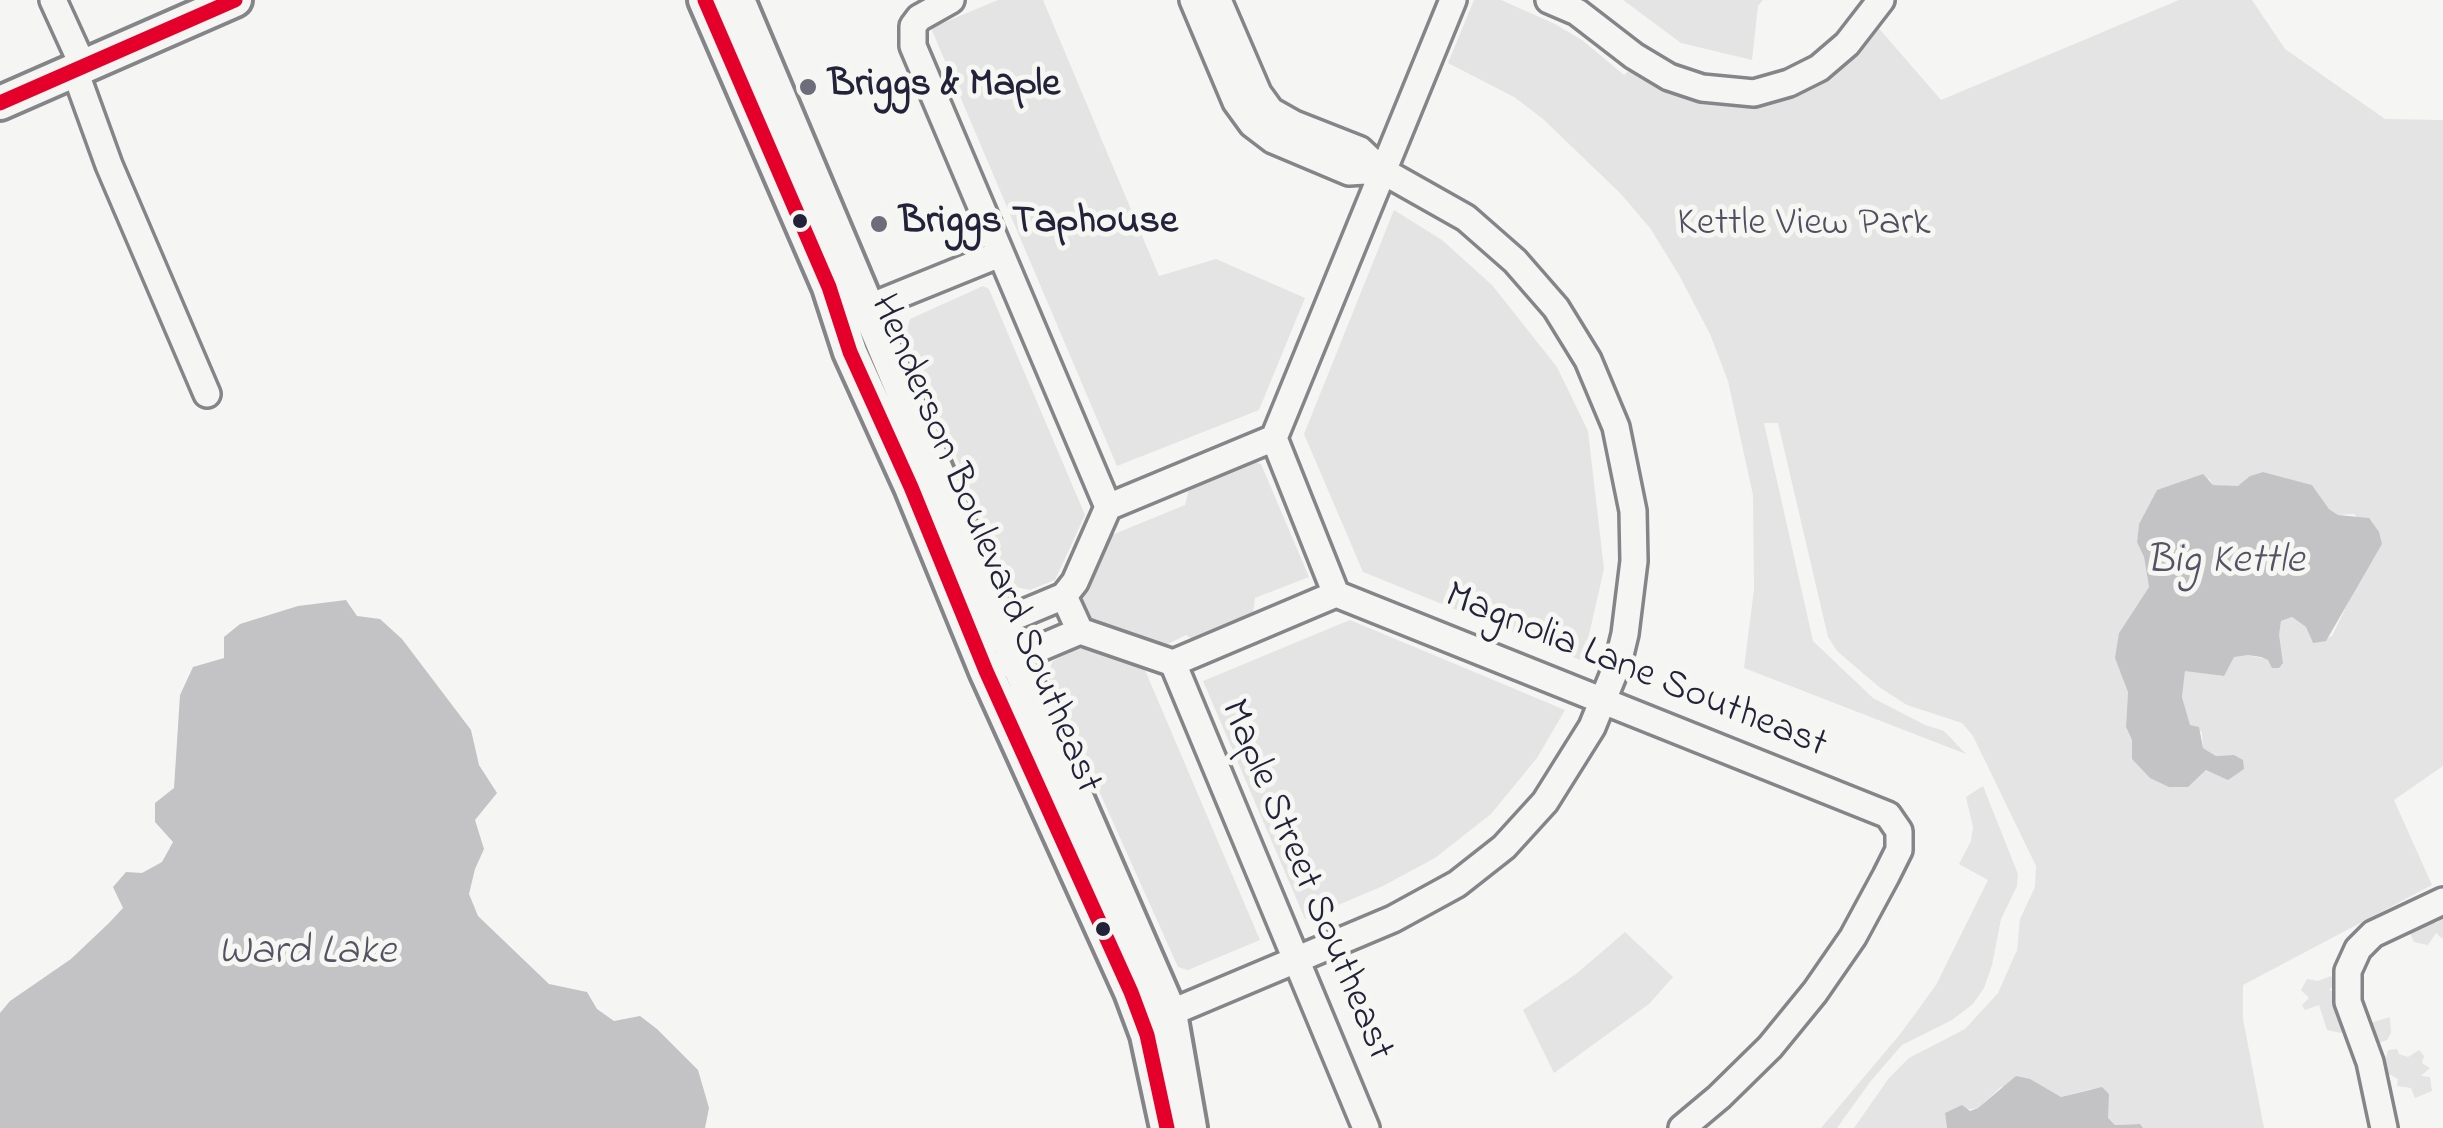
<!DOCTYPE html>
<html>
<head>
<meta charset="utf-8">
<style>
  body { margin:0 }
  canvas { display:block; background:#f5f5f3 }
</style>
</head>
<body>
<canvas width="2443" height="1128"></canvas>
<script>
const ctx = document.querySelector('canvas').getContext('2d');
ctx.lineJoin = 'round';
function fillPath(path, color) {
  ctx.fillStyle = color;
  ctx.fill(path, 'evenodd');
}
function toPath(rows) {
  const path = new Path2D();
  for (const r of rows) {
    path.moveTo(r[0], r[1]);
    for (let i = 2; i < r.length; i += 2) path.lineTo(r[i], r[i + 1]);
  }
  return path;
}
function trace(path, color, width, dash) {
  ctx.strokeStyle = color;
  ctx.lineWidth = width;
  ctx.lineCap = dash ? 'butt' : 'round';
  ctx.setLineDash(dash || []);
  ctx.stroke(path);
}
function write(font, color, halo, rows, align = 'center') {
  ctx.font = font + ' "Indie Flower",sans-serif';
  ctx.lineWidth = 10;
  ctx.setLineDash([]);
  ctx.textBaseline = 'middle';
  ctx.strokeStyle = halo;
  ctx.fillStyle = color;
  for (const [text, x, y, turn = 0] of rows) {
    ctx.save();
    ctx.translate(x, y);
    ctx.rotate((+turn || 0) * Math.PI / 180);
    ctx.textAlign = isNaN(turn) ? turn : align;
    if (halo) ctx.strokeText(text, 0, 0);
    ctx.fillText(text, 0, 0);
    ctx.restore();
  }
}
const green = toPath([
  [998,0,1043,0,1159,276,1216,259,1305,298,1259,410,1117,466,931,28],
  [1474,0,1501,0,1555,24,1582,40,1624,75,1630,70,1669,94,1701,101,1732,103,1876,25,1941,100,2179,0,2252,0,2285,49,2385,119,2443,120,2443,766,2394,800,2432,885,2243,985,2243,1019,2264,1128,2143,1128,2139,1124,2114,1125,2107,1118,2109,1094,2091,1089,2061,1097,2001,1087,1978,1108,1945,1113,1947,1128,1854,1128,1889,1078,1909,1058,1965,1029,1998,993,2017,950,2020,919,2035,887,2036,866,1973,736,1962,723,1907,705,1879,687,1837,651,1828,637,1778,423,1764,423,1813,641,1873,698,1925,725,1944,731,1966,754,1744,668,1754,589,1753,495,1728,381,1710,334,1679,275,1650,228,1621,194,1543,119,1514,97,1448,63],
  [2263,472,2312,485,2329,509,2338,515,2354,514,2382,544,2359,580,2332,636,2313,643,2306,627,2292,617,2281,621,2278,635,2283,663,2248,655,2234,656,2223,676,2185,670,2182,697,2190,726,2202,732,2203,748,2216,756,2234,755,2221,775,2206,770,2187,787,2169,787,2132,759,2132,740,2126,727,2128,692,2119,633,2149,587,2144,557,2137,541,2139,524,2157,490,2209,479,2213,485,2239,487,2250,476],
  [1623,0,1763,0,1758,6,1752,60,1681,43],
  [1394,210,1442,240,1492,285,1557,367,1588,431,1604,569,1583,661,1363,572,1304,434],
  [983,286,989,289,1085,515,1055,580,1030,590,1012,586,905,338,910,319],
  [1252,461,1261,464,1309,577,1255,598,1253,614,1194,640,1186,635,1162,647,1086,616,1078,600,1107,537,1185,505,1190,485],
  [1350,620,1565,710,1537,758,1491,814,1435,858,1383,886,1305,919,1203,681],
  [1087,648,1145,670,1260,940,1188,970,1178,967,1047,675,1053,661,1077,649],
  [1983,786,2018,874,2017,886,2001,919,1992,965,1984,988,1973,1004,1952,1020,1902,1045,1870,1082,1837,1128,1821,1128,1901,1033,1936,985,1988,880,1959,864,1971,841,1973,827,1966,797],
  [2443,916,2443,939,2436,933,2428,945,2414,942,2409,931,2411,923,2425,918,2437,923],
  [1625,932,1673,977,1649,1004,1554,1073,1523,1010,1576,974],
  [2331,976,2335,984,2329,990,2340,993,2346,1023,2341,1033,2327,1030,2319,1005,2305,1010,2302,1005,2309,998,2301,990,2307,979,2318,981],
  [2390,1017,2391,1033,2387,1040,2379,1043,2369,1034,2370,1023],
  [2397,1049,2399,1054,2408,1057,2419,1050,2424,1056,2422,1063,2430,1068,2421,1076,2430,1077,2432,1091,2415,1098,2411,1088,2397,1086,2398,1079,2383,1071,2388,1050]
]);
const water = toPath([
  [2263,472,2312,485,2329,509,2338,515,2369,518,2379,532,2382,544,2326,641,2313,643,2306,627,2292,617,2281,621,2279,635,2283,663,2279,668,2272,668,2268,660,2261,657,2248,655,2234,657,2224,676,2185,671,2182,697,2190,725,2199,727,2203,748,2216,756,2234,755,2243,760,2244,769,2228,780,2206,770,2188,787,2169,787,2150,778,2132,759,2132,740,2126,727,2128,692,2115,658,2119,633,2149,587,2144,557,2137,542,2139,524,2157,490,2203,474,2213,485,2238,486,2250,476],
  [346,600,357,616,380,619,402,639,471,730,479,765,497,793,475,820,484,849,475,869,469,894,478,916,549,984,587,992,597,1009,614,1021,640,1016,657,1029,698,1070,709,1108,705,1128,0,1128,0,1013,10,1001,71,959,109,923,123,908,113,887,126,872,142,873,162,862,173,842,155,822,155,803,174,788,180,695,193,667,224,658,224,637,240,624,298,606],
  [2016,1076,2030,1079,2061,1097,2102,1087,2109,1094,2108,1118,2115,1125,2140,1124,2143,1128,1947,1128,1945,1113,1962,1105,1970,1111,1978,1108]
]);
const minor = toPath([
  [53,0,84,68],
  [951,0,919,18,913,26,913,46,1108,507],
  [1193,0,1236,102,1252,124,1273,140,1349,172,1381,170],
  [1549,0,1577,12,1634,56,1669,77,1702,88,1754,93,1789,83,1819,68,1847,44,1881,0],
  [75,71,109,165,207,394],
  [852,314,1000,254],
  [1274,438,1453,0],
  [1274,438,1336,594],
  [1336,594,1888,815,1899,831,1899,850,1886,876,1853,937,1815,992,1770,1047,1719,1097,1682,1128],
  [1064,596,1080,631,1173,663,1336,594],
  [985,629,1064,596,1075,582,1108,507,1274,438],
  [1173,663,1366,1128],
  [1000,665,1080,631],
  [1152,1018,1170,1013,1393,919,1457,884,1504,847,1545,802,1592,727,1618,663,1625,634,1634,561,1633,511,1616,427,1588,360,1556,308,1515,261,1466,218,1381,170,1360,150,1294,124,1271,111,1258,93,1218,0],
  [2384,1128,2370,1062,2348,1002,2348,971,2358,949,2373,934,2443,901]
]);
const major = toPath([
  [705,0,829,287,850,352,911,487,986,671,1131,992,1147,1035,1167,1128],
  [738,0,1000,622,1170,1013,1190,1128],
  [0,103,235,0]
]);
const bus1 = toPath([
  [705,0,829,287,850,352,911,487,986,671,1131,992,1147,1035,1167,1128],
  [0,103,235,0]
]);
const markers = [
  [808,87,10,"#6c6c7b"],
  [800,221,9,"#22223b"],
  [879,224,10,"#6c6c7b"],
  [1103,929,9,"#22223b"]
];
const poiNames = [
  ["Briggs & Maple",828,87],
  ["Briggs Taphouse",899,224]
];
const parkNames = [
  ["Kettle View Park",1804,226]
];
const streetNames = [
  ["Henderson Boulevard Southeast",983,545,67],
  ["Magnolia Lane Southeast",1635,673,22],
  ["Maple Street Southeast",1304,881,67]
];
const waterNames = [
  ["Big Kettle",2225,564],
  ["Ward Lake",307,955]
];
fillPath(green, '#e4e4e4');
fillPath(water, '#c3c3c6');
trace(minor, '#858589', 32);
trace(major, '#858589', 40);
trace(minor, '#f5f5f3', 25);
trace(major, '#f5f5f3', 32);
trace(bus1, '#e4002b', 15);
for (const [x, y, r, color] of markers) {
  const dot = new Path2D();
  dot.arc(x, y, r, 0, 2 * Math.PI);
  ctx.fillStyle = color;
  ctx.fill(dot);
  trace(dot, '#f6f6f2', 4);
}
write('bold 40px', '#22223b', '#f6f6f2', poiNames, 'left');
write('40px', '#4f4f62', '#f6f6f2', parkNames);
write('40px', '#22223b', '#f6f6f2', streetNames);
write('italic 42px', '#535365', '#f6f6f2', waterNames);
</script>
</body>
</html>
